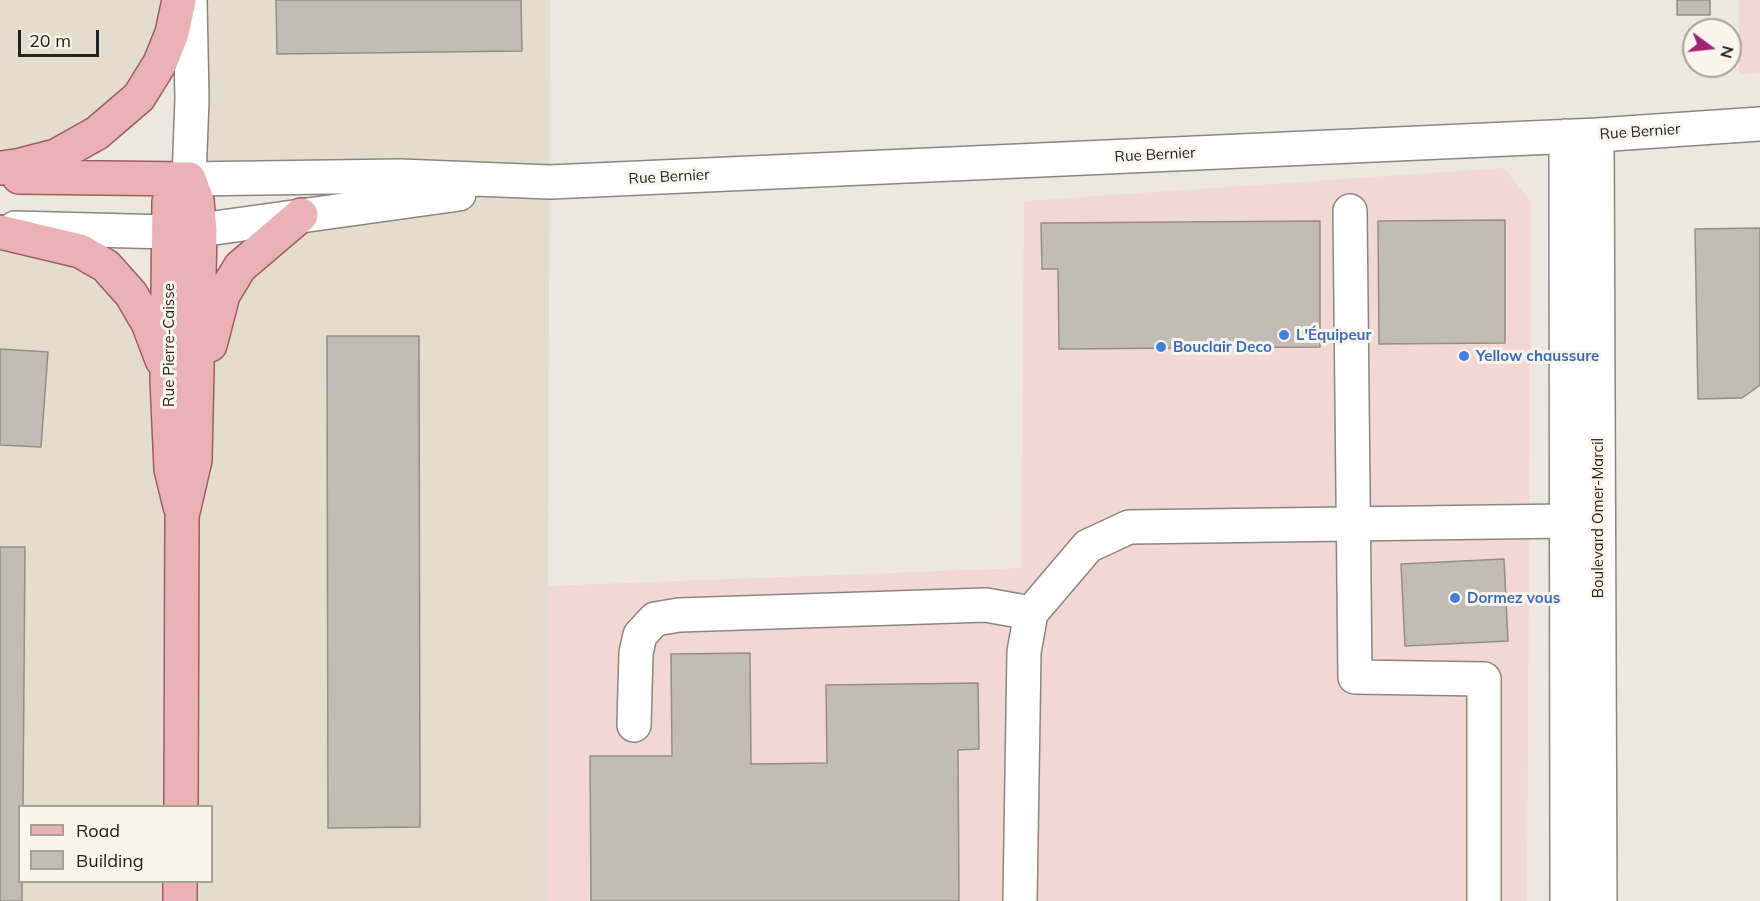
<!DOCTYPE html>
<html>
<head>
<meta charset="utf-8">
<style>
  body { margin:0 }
  #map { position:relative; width:1760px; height:901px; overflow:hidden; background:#ece8df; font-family:Mulish,sans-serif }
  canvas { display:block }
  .legend { position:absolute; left:18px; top:805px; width:195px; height:78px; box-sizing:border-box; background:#faf5ec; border:2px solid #a4a19a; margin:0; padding:8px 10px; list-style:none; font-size:18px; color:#24221f }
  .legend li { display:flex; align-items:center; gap:12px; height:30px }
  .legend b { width:30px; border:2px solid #a4a19a }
  .north { position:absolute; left:1682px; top:18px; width:60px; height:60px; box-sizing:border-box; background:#faf5ec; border:2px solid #a4a19a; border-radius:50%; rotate:105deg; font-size:16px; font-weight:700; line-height:24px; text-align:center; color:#24221f }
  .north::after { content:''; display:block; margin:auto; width:21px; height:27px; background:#a12377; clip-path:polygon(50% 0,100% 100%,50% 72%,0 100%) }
  .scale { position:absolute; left:18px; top:30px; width:81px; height:27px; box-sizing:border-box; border:3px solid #24221f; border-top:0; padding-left:8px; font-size:18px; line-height:21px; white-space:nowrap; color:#24221f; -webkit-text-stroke:4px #faf5ec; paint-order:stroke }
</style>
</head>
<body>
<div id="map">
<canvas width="1760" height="901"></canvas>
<ul class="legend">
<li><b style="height:8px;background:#ebb2b5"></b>Road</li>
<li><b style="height:16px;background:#c1bcb4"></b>Building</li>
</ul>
<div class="north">N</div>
<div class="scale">20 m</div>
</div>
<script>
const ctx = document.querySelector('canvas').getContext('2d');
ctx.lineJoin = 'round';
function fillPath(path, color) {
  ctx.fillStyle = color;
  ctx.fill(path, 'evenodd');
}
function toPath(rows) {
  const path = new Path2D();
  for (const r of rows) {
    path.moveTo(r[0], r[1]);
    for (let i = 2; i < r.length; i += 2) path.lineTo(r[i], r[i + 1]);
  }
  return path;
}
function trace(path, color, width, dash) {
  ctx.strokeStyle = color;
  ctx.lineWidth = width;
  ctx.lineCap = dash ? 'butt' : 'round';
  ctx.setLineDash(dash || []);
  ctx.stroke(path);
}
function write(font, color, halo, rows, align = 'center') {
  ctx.font = font + ' Mulish,sans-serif';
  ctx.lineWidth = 6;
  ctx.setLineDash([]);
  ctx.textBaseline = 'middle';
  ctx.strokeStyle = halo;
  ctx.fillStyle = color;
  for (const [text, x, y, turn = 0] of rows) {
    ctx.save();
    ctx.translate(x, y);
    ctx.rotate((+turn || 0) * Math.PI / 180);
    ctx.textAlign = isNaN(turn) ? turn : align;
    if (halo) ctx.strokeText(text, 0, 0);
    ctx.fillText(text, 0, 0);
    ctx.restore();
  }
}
const commercial = toPath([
  [1739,0,1760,0,1760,73,1739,74],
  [1504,168,1531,202,1527,901,547,901,547,586,1021,568,1024,201]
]);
const built = toPath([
  [0,0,179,0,139,97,0,168],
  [189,0,550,0,547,901,0,901,0,232,80,251,157,345,223,295,301,215,544,183,189,179],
  [20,806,212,806,212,882,20,882]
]);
const building = toPath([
  [276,0,521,0,522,51,277,54,276,0],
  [1677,0,1710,0,1710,15,1677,15,1677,0],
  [1505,220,1505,343,1379,344,1378,221,1505,220],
  [1320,221,1320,347,1059,349,1058,269,1042,269,1041,223,1320,221],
  [1760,228,1760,385,1742,398,1698,399,1695,229,1760,228],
  [327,336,419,336,420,827,328,828,327,336],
  [0,349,48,352,41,447,0,445,0,349],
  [0,547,25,547,23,806,20,806,20,882,22,882,22,901,0,901,0,547],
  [1504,559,1508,641,1405,646,1401,564,1504,559],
  [750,653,751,764,827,763,826,685,978,683,979,749,958,750,959,901,591,901,590,756,672,756,671,654,750,653]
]);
const minor = toPath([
  [190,0,192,99,189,179,400,176,550,182,1597,135,1760,124],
  [1597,135,1600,901],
  [1566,136,1567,901],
  [1350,211,1355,677,1484,679,1484,901],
  [15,228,169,232,200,230,459,194],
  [634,725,636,653,640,635,655,619,679,615,986,605,1031,613],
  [1020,901,1024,652,1031,613,1088,546,1129,527,1566,521]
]);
const major = toPath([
  [0,168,17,166,56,156,97,133,139,97,160,63,172,33,179,0],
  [19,177,189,179],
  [0,232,80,251,106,266,131,294,148,323,162,360],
  [210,345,223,295,240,267,301,215],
  [180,506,171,469,167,380,169,202,189,179],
  [181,806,182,516,195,460,200,230,197,201,189,179],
  [180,901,180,882]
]);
const markers = [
  [1284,335,6,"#3f7fe0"],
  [1161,347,6,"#3f7fe0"],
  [1464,356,6,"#3f7fe0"],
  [1455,598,6,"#3f7fe0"]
];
const streetNames = [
  ["Rue Bernier",1640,132,-4],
  ["Rue Bernier",1155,155,-3],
  ["Rue Bernier",669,177,-3],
  ["Rue Pierre-Caisse",169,345,-90],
  ["Boulevard Omer-Marcil",1598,518,-90]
];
const shopNames = [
  ["L'Équipeur",1296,335],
  ["Bouclair Deco",1173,347],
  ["Yellow chaussure",1476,356],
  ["Dormez vous",1467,598]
];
fillPath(commercial, '#f2d7d3');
fillPath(built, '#e4dccc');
fillPath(building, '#c1bcb4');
trace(building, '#938f87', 1.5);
trace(minor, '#8a867e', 36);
trace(major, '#9d5e60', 36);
trace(minor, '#fff', 33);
trace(major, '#ebb2b5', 33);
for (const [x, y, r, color] of markers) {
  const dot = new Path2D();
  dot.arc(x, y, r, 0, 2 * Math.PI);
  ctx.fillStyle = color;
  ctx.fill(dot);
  trace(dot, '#faf5ec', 2);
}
write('15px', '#24221f', '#faf5ec', streetNames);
write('bold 15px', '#366cbe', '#faf5ec', shopNames, 'left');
</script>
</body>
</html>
